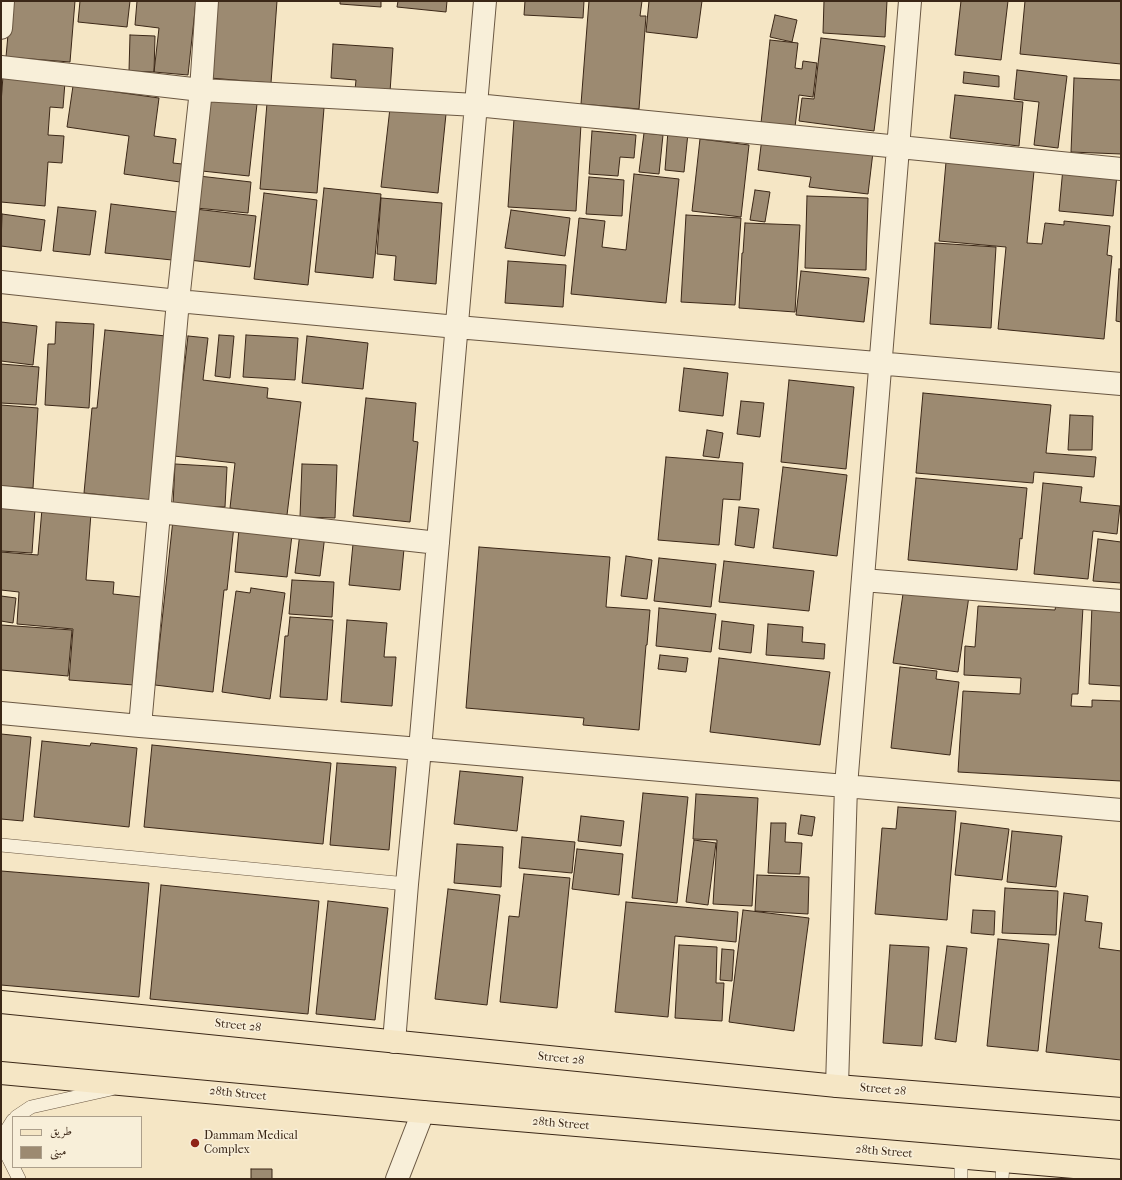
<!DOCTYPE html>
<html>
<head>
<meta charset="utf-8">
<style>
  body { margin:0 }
  #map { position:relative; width:1122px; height:1180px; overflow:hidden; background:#f5e6c5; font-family:"IM FELL French Canon",Amiri,serif }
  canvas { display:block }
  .frame { position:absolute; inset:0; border:2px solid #3b2717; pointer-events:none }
  .legend { position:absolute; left:12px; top:1116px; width:130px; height:52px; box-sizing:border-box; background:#f8efd9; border:1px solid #ac9f8b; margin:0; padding:5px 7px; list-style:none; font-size:12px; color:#3b2717 }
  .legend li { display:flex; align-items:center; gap:8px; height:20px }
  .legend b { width:20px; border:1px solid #ac9f8b }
</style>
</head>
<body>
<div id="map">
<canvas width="1122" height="1180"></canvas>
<div class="frame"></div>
<ul class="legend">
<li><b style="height:5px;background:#f5e6c5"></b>طريق</li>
<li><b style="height:11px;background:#9c8a71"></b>مبنى</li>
</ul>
</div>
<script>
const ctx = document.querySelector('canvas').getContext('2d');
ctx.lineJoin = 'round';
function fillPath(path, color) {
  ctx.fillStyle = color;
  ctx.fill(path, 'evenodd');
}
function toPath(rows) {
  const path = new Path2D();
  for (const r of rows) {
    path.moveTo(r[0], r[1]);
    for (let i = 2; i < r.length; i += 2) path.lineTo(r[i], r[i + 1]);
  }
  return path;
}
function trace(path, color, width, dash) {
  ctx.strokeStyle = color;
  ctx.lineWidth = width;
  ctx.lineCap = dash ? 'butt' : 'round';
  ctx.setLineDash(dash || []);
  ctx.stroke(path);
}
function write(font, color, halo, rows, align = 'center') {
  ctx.font = font + ' "IM FELL French Canon",serif';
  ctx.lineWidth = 3;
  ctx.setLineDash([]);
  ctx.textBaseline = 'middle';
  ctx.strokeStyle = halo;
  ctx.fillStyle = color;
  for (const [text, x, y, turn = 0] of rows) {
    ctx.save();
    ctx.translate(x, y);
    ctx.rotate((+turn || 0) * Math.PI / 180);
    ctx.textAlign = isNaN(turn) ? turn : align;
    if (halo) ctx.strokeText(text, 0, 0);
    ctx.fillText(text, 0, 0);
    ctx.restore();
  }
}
const building = toPath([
  [11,1,75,1,70,62,6,57,11,1],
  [80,1,130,1,127,27,78,22,80,1],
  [137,1,196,1,188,75,154,72,159,28,135,25,137,1],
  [216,1,277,1,271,83,210,78,216,1],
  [340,1,381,1,381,7,340,4,340,1],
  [398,1,447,1,446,12,397,7,398,1],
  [525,1,584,1,583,18,524,15,525,1],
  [589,1,642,1,640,16,646,16,639,109,581,104,589,1],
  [649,1,702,1,697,38,646,32,649,1],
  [824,1,887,1,885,37,823,33,824,1],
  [961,1,1008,1,1001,60,955,55,961,1],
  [1025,1,1121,1,1121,64,1020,54,1025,1],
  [775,15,797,20,792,42,770,37,775,15],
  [130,35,155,36,154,72,129,71,130,35],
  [821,38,885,46,874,131,799,121,802,98,814,99,821,38],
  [770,40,798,43,795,68,802,69,803,61,817,63,813,97,799,95,795,127,761,123,770,40],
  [333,44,393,48,390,92,355,90,356,80,331,78,333,44],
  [1017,70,1067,76,1058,148,1034,145,1039,102,1014,99,1017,70],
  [964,72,999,76,999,87,963,83,964,72],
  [3,76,65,82,63,108,50,107,48,135,64,136,62,163,48,162,45,206,1,202,1,103,3,76],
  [1074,78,1121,80,1121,154,1071,152,1074,78],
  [73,86,159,98,154,136,176,139,173,163,182,164,180,182,124,174,129,136,67,127,73,86],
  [955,95,1023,102,1019,146,950,138,955,95],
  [210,99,257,104,249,176,202,171,210,99],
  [267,103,324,108,317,193,260,189,267,103],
  [390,108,446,114,438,193,381,187,390,108],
  [514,119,581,124,576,211,508,207,514,119],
  [592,131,636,135,634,158,620,157,618,176,589,174,592,131],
  [668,131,688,133,684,172,665,170,668,131],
  [644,133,663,135,659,174,639,172,644,133],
  [762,138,873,152,868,194,809,187,811,177,758,170,762,138],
  [700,139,749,145,741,217,692,211,700,139],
  [946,162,1034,171,1027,243,1042,244,1045,223,1064,225,1064,221,1110,226,1107,255,1112,256,1104,339,998,329,1006,247,939,241,946,162],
  [1063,168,1117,174,1113,216,1059,211,1063,168],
  [634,174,679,179,666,303,571,294,579,218,605,221,602,247,626,250,634,174],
  [199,176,251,182,248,213,196,208,199,176],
  [589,177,624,180,622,216,586,214,589,177],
  [324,188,381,194,373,278,315,272,324,188],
  [755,190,770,192,765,222,750,220,755,190],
  [264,193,317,200,308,285,254,279,264,193],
  [807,196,868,198,866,270,805,268,807,196],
  [381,198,442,203,436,284,394,280,396,256,377,254,381,198],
  [111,204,177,212,172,260,105,253,111,204],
  [58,207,96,211,90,255,53,251,58,207],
  [195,209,256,216,250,267,189,260,195,209],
  [511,210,570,218,565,256,505,248,511,210],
  [2,214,45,220,41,251,1,246,2,214],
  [686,215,741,218,735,305,681,302,686,215],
  [745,223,800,225,795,312,739,308,742,253,743,253,745,223],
  [935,243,996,247,991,328,930,324,935,243],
  [508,261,566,265,563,307,505,303,508,261],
  [1119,269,1121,269,1121,322,1116,321,1119,269],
  [801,271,869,278,864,322,796,315,801,271],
  [1,322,37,326,33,365,1,361,1,322],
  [56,322,94,324,89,408,45,405,48,344,55,344,56,322],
  [105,330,166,336,150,500,84,493,92,408,97,408,105,330],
  [219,335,234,336,230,378,215,376,219,335],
  [246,335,298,338,295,380,243,377,246,335],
  [188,336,208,338,203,380,268,388,267,398,301,402,287,515,230,508,235,463,174,456,188,336],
  [307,336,368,343,363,389,302,383,307,336],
  [1,364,39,367,36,405,1,403,1,364],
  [684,368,728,373,723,416,679,411,684,368],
  [789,380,854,387,846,469,781,462,789,380],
  [923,393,1051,405,1046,453,1096,457,1094,477,1034,472,1033,483,916,473,923,393],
  [366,398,416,403,413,441,418,442,410,522,353,516,366,398],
  [741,401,764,403,760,437,737,434,741,401],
  [1,405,38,408,33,488,1,486,1,405],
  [1070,415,1093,416,1092,450,1068,450,1070,415],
  [707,430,723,433,719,458,703,456,707,430],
  [666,457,743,463,740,500,723,499,719,545,658,540,666,457],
  [175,464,227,467,225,507,173,505,175,464],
  [302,464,337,465,335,518,300,517,302,464],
  [783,467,847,475,837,556,773,548,783,467],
  [916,478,1027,488,1022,539,1020,538,1017,570,908,560,916,478],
  [1043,483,1082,487,1080,502,1120,506,1117,534,1093,531,1088,579,1034,574,1043,483],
  [1,507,35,509,32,553,1,551,1,507],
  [739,507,759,509,754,548,735,545,739,507],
  [42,509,91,513,86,580,114,582,113,594,141,597,134,685,69,680,73,629,17,624,19,592,1,590,1,552,38,555,42,509],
  [173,520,234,526,227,590,224,590,213,692,155,685,173,520],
  [239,529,292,535,287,577,235,572,239,529],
  [300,533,325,535,320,576,295,573,300,533],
  [1098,539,1121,542,1121,583,1093,581,1098,539],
  [353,544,404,549,400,590,349,585,353,544],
  [479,547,610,557,606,607,650,610,647,645,646,645,639,730,583,725,584,718,466,708,479,547],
  [626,556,652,560,647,599,621,596,626,556],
  [659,558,716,564,711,607,654,601,659,558],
  [724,561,814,571,809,611,719,602,724,561],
  [292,580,334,582,332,617,289,614,292,580],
  [904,587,969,596,958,672,893,663,904,587],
  [251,588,285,593,270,699,222,692,236,591,250,593,251,588],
  [1,596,16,598,13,623,1,621,1,596],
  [1056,605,1083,607,1078,694,1072,694,1071,706,1092,707,1092,700,1121,701,1121,781,958,772,963,691,1020,694,1021,678,964,675,965,646,975,647,978,606,1055,610,1056,605],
  [1092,605,1121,606,1121,686,1089,684,1092,605],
  [659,608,716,614,711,652,656,646,659,608],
  [290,617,333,620,327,700,280,697,285,636,288,636,290,617],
  [347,620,387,623,384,657,396,657,392,706,341,702,347,620],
  [722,621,754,625,751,653,719,649,722,621],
  [768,624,803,627,802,642,825,644,824,659,766,655,768,624],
  [1,625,72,630,68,676,1,670,1,625],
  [660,655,688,658,686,672,658,669,660,655],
  [719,658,830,672,820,745,710,732,719,658],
  [900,667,937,671,936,679,959,682,950,755,891,748,900,667],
  [1,734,31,737,23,821,1,819,1,734],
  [42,741,90,746,91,743,137,748,129,827,34,817,42,741],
  [152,745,331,763,323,844,144,827,152,745],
  [337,763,396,767,389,850,330,845,337,763],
  [460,771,523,777,517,831,454,824,460,771],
  [643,793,688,797,677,903,632,898,643,793],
  [696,794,758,798,752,906,713,904,717,840,693,839,696,794],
  [898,807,956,811,947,920,875,914,882,828,896,829,898,807],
  [801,815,815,817,812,836,798,834,801,815],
  [581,816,624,821,621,846,578,841,581,816],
  [771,823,786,823,785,842,802,843,800,874,768,873,771,823],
  [961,823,1009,829,1002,880,955,875,961,823],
  [1012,831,1062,836,1056,887,1007,882,1012,831],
  [522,837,575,842,572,873,519,868,522,837],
  [694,840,716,843,708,905,686,902,694,840],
  [457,844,503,847,501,887,454,883,457,844],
  [577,849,623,854,619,895,572,889,577,849],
  [1,871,149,883,139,997,1,985,1,871],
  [524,874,570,878,557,1008,500,1002,509,916,519,917,524,874],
  [757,875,809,877,808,914,755,911,757,875],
  [161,885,319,901,308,1014,150,999,161,885],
  [1005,888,1058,891,1056,935,1002,933,1005,888],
  [448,889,500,895,487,1005,435,999,448,889],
  [1064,893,1088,896,1085,921,1102,923,1099,948,1121,951,1121,1060,1046,1052,1064,893],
  [328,901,388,908,375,1020,316,1014,328,901],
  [626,902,738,912,736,942,675,936,668,1017,615,1012,626,902],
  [743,910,809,918,794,1031,729,1022,743,910],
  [973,910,995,911,994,935,971,933,973,910],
  [998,939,1049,944,1038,1051,987,1046,998,939],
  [679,945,717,947,716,983,724,983,722,1021,675,1018,679,945],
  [890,945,929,947,922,1046,883,1043,890,945],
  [947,946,967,948,956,1042,935,1039,947,946],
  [722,949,734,950,732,981,720,980,722,949],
  [251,1169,272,1169,272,1179,251,1179,251,1169]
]);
const lane = toPath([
  [1,845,407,884],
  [16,1117,31,1107,111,1089],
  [13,1120,6,1131,7,1155,19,1179],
  [961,1179,961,1158],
  [1002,1179,1003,1162]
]);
const street = toPath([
  [1,28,3,1],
  [1,67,201,90,476,105,1121,169],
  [1,282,178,301,457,327,1121,384],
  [1,497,159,512,438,543],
  [863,580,1121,601],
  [1,713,140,726,420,749,1121,810],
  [140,726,178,301,201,90,207,1],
  [394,1042,407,884,420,749,485,1],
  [837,1086,846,786,910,1],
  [397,1179,423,1112]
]);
const primary = toPath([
  [1,1002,837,1086,1121,1109],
  [1,1073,423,1112,1121,1171]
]);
const markers = [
  [195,1143,5,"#8f2418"]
];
const streetNames = [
  ["Street 28",238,1026,6],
  ["Street 28",561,1059,6],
  ["Street 28",883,1090,5],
  ["28th Street",238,1094,6],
  ["28th Street",561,1124,5],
  ["28th Street",884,1152,5]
];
const poiNames = [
  ["Dammam Medical",204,1136],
  ["Complex",204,1150]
];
fillPath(building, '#9c8a71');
trace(building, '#3b2717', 1);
trace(lane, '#6a5742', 14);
trace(street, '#6a5742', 24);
trace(primary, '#3b2717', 24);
trace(lane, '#f8efd9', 13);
trace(street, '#f8efd9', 22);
trace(primary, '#f5e6c5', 22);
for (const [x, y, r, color] of markers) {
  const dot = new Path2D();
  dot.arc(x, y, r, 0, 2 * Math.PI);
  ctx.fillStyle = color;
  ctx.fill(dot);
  trace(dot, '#f8efd9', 1.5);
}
write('12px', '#3b2717', '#f8efd9', streetNames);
write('12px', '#3b2717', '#f8efd9', poiNames, 'left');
</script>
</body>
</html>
